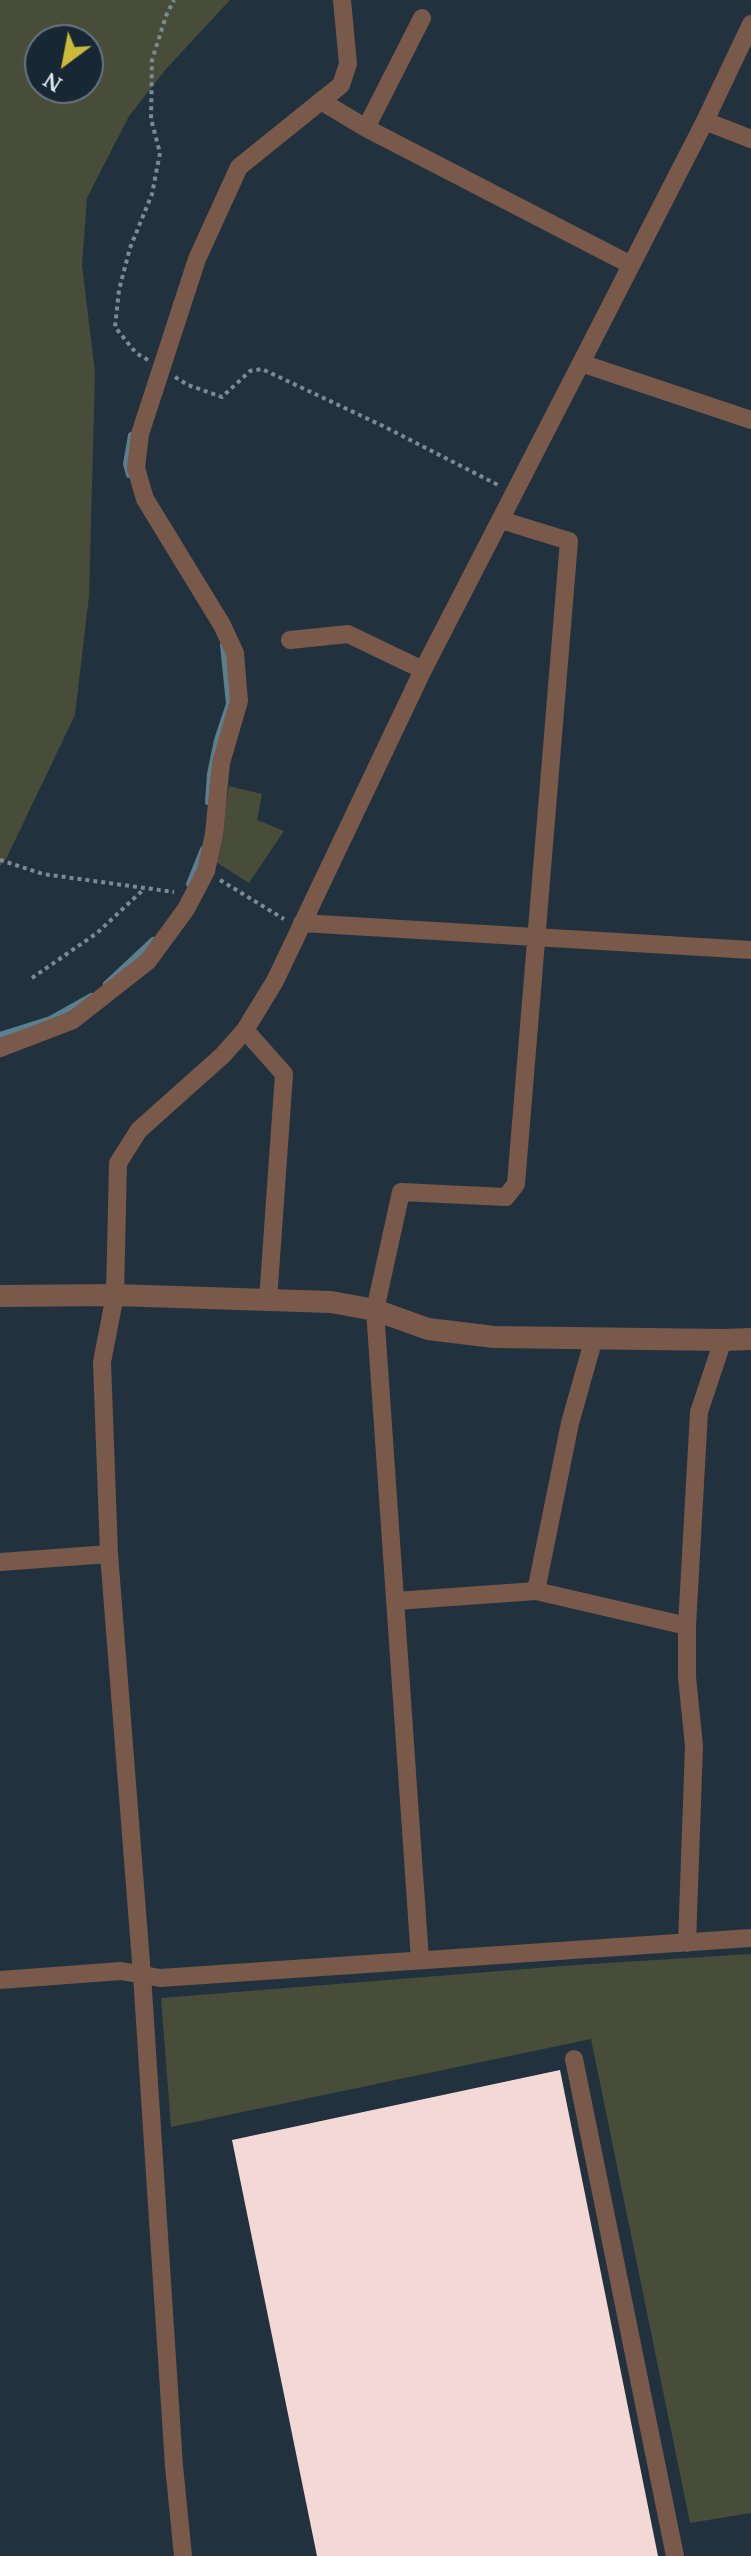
<!DOCTYPE html>
<html>
<head>
<meta charset="utf-8">
<style>
  body { margin:0 }
  #map { position:relative; width:751px; height:2556px; overflow:hidden; background:#21323e; font-family:"PT Serif",serif }
  canvas { display:block }
  .north { position:absolute; left:24px; top:24px; width:80px; height:80px; box-sizing:border-box; background:#172834; border:2px solid #66747f; border-radius:50%; rotate:212deg; font-size:22px; font-weight:700; line-height:32px; text-align:center; color:#dce7ef }
  .north::after { content:''; display:block; margin:auto; width:28px; height:36px; background:#cbb939; clip-path:polygon(50% 0,100% 100%,50% 72%,0 100%) }
</style>
</head>
<body>
<div id="map">
<canvas width="751" height="2556"></canvas>
<div class="north">N</div>
</div>
<script>
const ctx = document.querySelector('canvas').getContext('2d');
ctx.lineJoin = 'round';
function fillPath(path, color) {
  ctx.fillStyle = color;
  ctx.fill(path, 'evenodd');
}
function toPath(rows) {
  const path = new Path2D();
  for (const r of rows) {
    path.moveTo(r[0], r[1]);
    for (let i = 2; i < r.length; i += 2) path.lineTo(r[i], r[i + 1]);
  }
  return path;
}
function trace(path, color, width, dash) {
  ctx.strokeStyle = color;
  ctx.lineWidth = width;
  ctx.lineCap = dash ? 'butt' : 'round';
  ctx.setLineDash(dash || []);
  ctx.stroke(path);
}
const green = toPath([
  [0,0,230,0,166,69,129,116,87,198,82,265,95,373,89,596,75,715,7,857,0,866],
  [88,40,88,88,40,88,40,40],
  [229,786,262,794,257,820,284,831,249,883,216,862],
  [751,1954,751,2513,690,2523,591,2039,171,2127,161,1998,576,1965]
]);
const stream = toPath([
  [129,475,126,464,131,435],
  [208,802,210,774,217,740,229,704,223,645],
  [189,884,203,849],
  [106,984,153,940],
  [0,1035,50,1019,91,996]
]);
const building = toPath([
  [560,2070,658,2556,317,2556,232,2140]
]);
const path = toPath([
  [148,360,136,353,115,327,119,290,130,248,152,194,160,153,151,119,152,60,166,16,174,0],
  [175,377,188,385,222,397,250,371,262,369,383,426,500,486],
  [0,860,43,874,174,892],
  [220,880,284,919],
  [32,978,97,933,144,889]
]);
const minor = toPath([
  [342,0,348,64,341,85,321,101,366,128],
  [422,18,366,128,631,265],
  [751,24,705,121,581,363,751,420],
  [705,121,751,139],
  [290,640,348,634,423,670],
  [302,923,751,950],
  [245,1030,284,1074,268,1300],
  [0,1048,73,1020,148,961,186,909,206,871,214,834,221,763,239,701,235,653,222,625,145,499,136,468,140,434,197,259,239,167,321,101],
  [0,1562,109,1554],
  [536,1591,570,1423,594,1338],
  [396,1601,536,1591,687,1626],
  [687,1943,694,1746,687,1677,687,1626,699,1412,723,1340],
  [420,1960,375,1310,401,1192,506,1197,516,1184,569,541,501,520],
  [0,1980,121,1971,160,1978,751,1938],
  [574,2059,675,2556],
  [183,2556,174,2466,142,1975,109,1554,102,1362,115,1295,118,1163,139,1130,223,1055,245,1030,275,981,423,670,581,363]
]);
const tertiary = toPath([
  [0,1296,115,1295,331,1302,375,1310,428,1329,494,1337,723,1340,751,1339]
]);
fillPath(green, '#484d3a');
trace(stream, '#5a7f8e', 6);
fillPath(building, '#f4d8d6');
trace(path, '#7c8a94', 4, [4, 4]);
trace(minor, '#79594a', 18);
trace(tertiary, '#79594a', 22);
</script>
</body>
</html>
